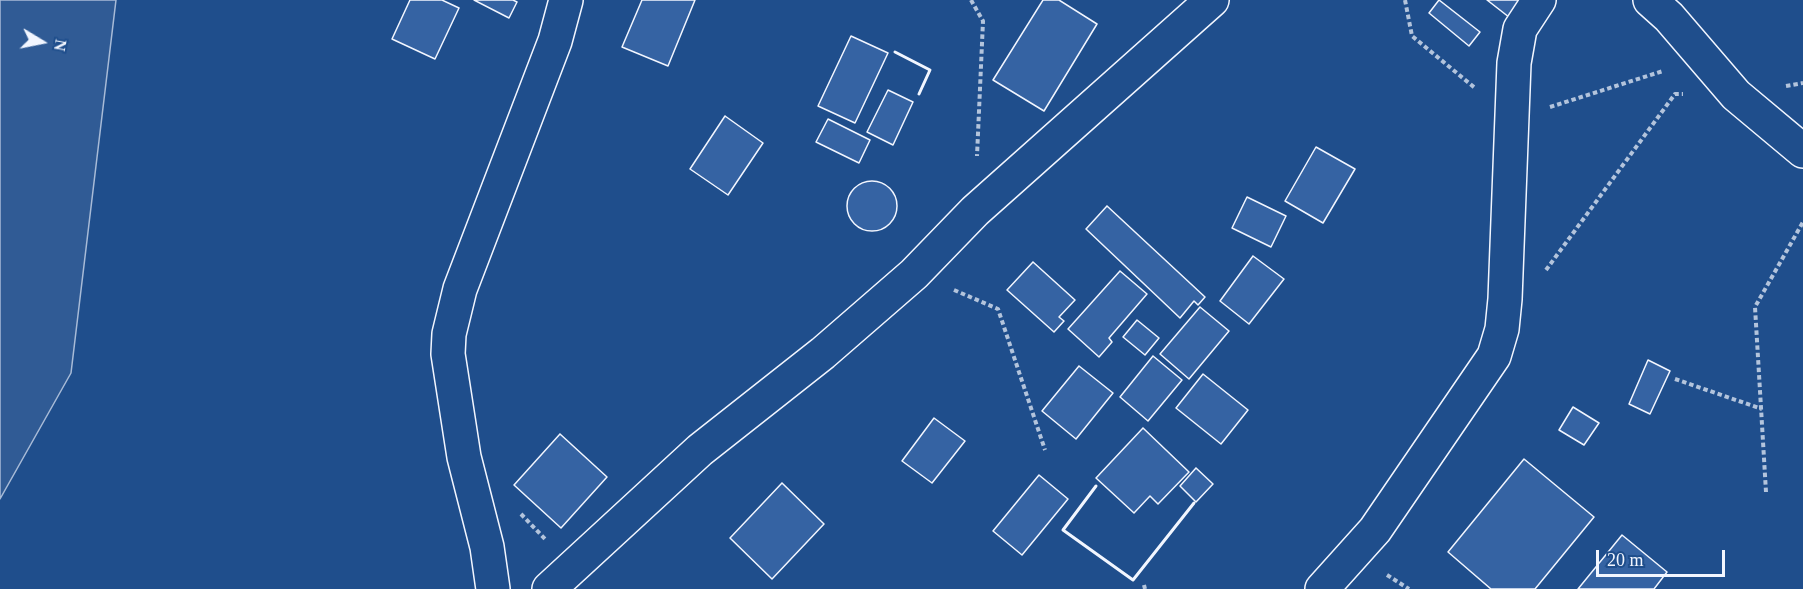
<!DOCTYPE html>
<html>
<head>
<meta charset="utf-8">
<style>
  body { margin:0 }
  #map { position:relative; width:1803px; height:589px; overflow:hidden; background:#1f4e8c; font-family:"Times New Roman",serif }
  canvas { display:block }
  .north { position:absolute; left:12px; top:12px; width:60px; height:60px; -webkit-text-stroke:4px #1f4e8c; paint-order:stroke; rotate:100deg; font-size:16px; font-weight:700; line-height:24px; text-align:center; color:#f2f6ff }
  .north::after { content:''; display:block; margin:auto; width:21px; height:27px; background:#f2f6ff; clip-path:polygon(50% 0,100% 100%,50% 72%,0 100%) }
  .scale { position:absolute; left:1596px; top:550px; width:129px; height:27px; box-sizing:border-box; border:3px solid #f2f6ff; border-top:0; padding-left:8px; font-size:18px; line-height:21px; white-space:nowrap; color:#f2f6ff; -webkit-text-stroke:4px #1f4e8c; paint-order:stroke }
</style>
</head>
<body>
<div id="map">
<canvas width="1803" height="589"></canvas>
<div class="north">N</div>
<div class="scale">20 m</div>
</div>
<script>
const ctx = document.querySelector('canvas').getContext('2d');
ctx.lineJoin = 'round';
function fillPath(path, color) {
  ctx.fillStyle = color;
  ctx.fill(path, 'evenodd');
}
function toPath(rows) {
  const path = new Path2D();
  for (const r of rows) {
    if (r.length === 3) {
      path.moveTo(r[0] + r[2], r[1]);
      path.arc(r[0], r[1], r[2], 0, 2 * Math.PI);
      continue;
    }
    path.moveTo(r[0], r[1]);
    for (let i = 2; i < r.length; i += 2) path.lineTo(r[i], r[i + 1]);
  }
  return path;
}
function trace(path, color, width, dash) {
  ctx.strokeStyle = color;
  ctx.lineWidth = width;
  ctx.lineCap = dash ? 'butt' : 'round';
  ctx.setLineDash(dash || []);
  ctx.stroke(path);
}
const built = toPath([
  [0,0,116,0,71,373,0,499,0,0]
]);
const building = toPath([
  [410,0,442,0,459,8,435,59,392,39,410,0],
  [474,0,513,0,517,2,509,18,474,0],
  [642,0,695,0,668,66,622,47,642,0],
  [1043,0,1059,0,1097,24,1044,111,993,80,1043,0],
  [1439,0,1480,32,1469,46,1429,13,1439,0],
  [1487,0,1530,0,1514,21,1487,0],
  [851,36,888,53,855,123,818,106,851,36],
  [888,90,913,102,893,145,867,132,888,90],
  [725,116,763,143,728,195,690,169,725,116],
  [828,119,870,140,859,163,816,142,828,119],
  [1316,147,1355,169,1323,223,1285,201,1316,147],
  [872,206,25],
  [1247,197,1286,216,1271,247,1232,228,1247,197],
  [1107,206,1205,297,1198,305,1194,301,1180,318,1086,229,1107,206],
  [1253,256,1284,279,1249,324,1220,301,1253,256],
  [1033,262,1075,300,1059,317,1064,321,1054,332,1007,290,1033,262],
  [1120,271,1147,294,1109,338,1112,342,1099,357,1068,329,1120,271],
  [1200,307,1229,331,1189,379,1160,354,1200,307],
  [1137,320,1159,338,1145,355,1123,337,1137,320],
  [1153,356,1182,380,1148,421,1120,397,1153,356],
  [1648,360,1670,371,1650,414,1629,404,1648,360],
  [1079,366,1113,393,1076,439,1042,411,1079,366],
  [1203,374,1248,410,1221,444,1176,408,1203,374],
  [1573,407,1599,423,1584,445,1559,430,1573,407],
  [934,418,965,441,932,483,902,461,934,418],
  [1143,428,1189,472,1158,504,1150,496,1134,513,1096,478,1143,428],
  [560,434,607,477,561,528,514,485,560,434],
  [1524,459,1594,517,1535,589,1491,589,1448,552,1524,459],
  [1196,468,1213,484,1196,502,1180,486,1196,468],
  [1039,475,1068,499,1022,555,993,531,1039,475],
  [782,483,824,524,772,579,730,538,782,483],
  [1622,535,1667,572,1654,589,1578,589,1622,535]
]);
const path = toPath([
  [971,0,983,21,977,156],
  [1405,0,1412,36,1475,88],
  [1786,86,1803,83],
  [1550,107,1663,71],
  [1546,270,1675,94,1683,94],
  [954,290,998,309,1045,450],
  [1675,379,1762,409],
  [1766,492,1755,307,1803,222],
  [521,514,545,539],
  [1387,575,1409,589],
  [1144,585,1145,589]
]);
const minor = toPath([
  [1650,0,1669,17,1736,95,1803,151],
  [493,589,487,547,464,457,448,354,449,334,460,289,555,41,566,0],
  [549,589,700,450,823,353,914,274,975,211,1212,0],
  [1322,589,1375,530,1494,356,1502,329,1505,299,1514,63,1520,29,1539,0]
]);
const wall = toPath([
  [895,52,930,70,919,94],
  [1096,486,1063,530,1133,580,1194,503]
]);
fillPath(built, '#305b95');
trace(built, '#a8bbd7', 1.5);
fillPath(building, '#3563a3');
trace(building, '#f2f6ff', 1.5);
trace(minor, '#f2f6ff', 36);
trace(path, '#b3c4dc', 4, [4.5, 3]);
trace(minor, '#1f4e8c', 33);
trace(wall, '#f2f6ff', 3);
</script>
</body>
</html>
